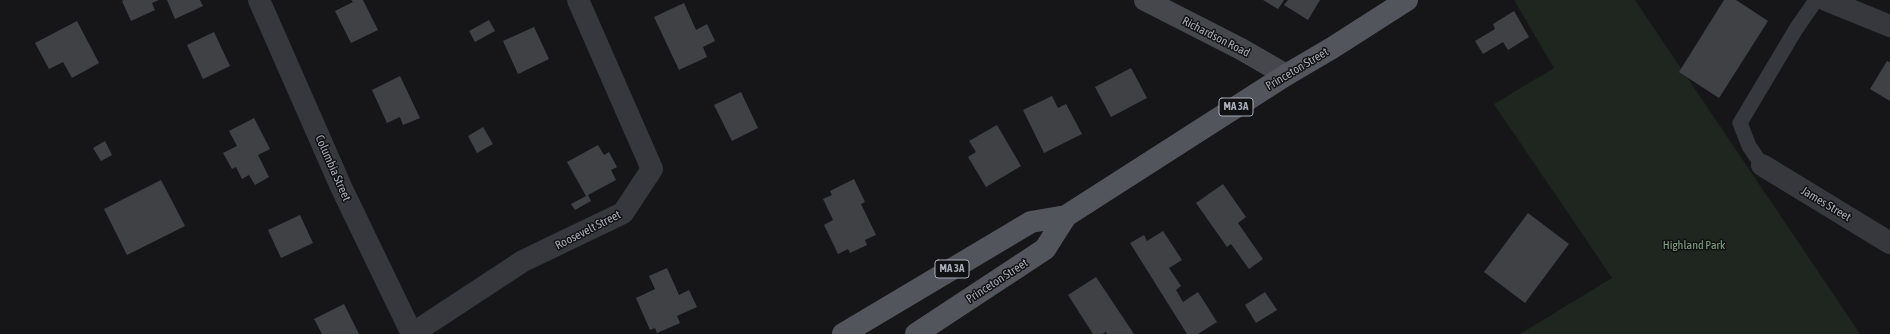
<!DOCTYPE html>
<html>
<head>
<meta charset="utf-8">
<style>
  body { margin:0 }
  canvas { display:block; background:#161618 }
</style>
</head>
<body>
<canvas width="1890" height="334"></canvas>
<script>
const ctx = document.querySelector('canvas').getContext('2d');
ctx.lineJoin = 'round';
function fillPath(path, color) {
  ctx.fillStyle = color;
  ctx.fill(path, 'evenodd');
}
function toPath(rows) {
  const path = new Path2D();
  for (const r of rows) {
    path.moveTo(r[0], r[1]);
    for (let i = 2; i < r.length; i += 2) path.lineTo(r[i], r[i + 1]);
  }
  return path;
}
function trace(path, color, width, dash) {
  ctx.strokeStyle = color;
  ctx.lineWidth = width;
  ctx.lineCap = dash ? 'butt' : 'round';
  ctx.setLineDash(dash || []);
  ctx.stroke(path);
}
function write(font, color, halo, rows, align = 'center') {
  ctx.font = font + ' "Asap Condensed",sans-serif';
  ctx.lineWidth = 3;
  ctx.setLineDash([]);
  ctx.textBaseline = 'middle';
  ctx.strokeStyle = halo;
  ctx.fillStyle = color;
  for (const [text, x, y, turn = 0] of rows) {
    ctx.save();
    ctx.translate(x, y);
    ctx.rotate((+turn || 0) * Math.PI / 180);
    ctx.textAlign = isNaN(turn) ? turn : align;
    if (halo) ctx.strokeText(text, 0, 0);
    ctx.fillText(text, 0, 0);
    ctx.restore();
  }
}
const green = toPath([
  [1514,0,1635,0,1860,334,1520,334,1612,278,1494,104,1554,68]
]);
const building = toPath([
  [124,0,159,0,152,3,155,10,131,21,122,1],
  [167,0,200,0,203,6,175,19],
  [351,0,363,0,378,30,351,43,335,11,353,2],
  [1263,0,1284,0,1278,9],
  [1288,0,1320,0,1308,20,1284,5],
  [1724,0,1736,0,1768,21,1719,98,1679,72],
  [684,3,696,30,707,24,715,41,703,47,707,57,679,70,654,17],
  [1514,11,1529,37,1508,50,1503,42,1483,54,1475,41,1495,29,1493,24],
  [489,20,495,31,475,42,469,31],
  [77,21,99,63,72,78,63,62,49,69,35,43],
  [534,27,549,59,518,74,503,41],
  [214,32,230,66,203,79,187,45],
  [1887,61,1890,62,1890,101,1870,89],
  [1131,68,1147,98,1111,117,1095,87],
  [400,76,420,118,403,125,400,117,387,123,372,90],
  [741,92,758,128,732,141,714,105],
  [1052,96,1058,108,1066,104,1082,134,1044,153,1023,110],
  [254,118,270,149,258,155,269,177,255,185,249,175,242,179,236,167,232,169,223,153,237,146,229,131],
  [997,125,1021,166,986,187,968,157,976,152,969,141],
  [483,127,493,144,477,153,468,136],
  [105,141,112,155,101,161,93,148],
  [598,145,604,155,609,152,617,167,611,170,616,180,588,195,591,201,575,210,571,204,586,196,567,162],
  [854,179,865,202,861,204,876,235,865,240,867,245,850,253,848,249,838,254,824,225,833,220,823,199,832,195,830,191],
  [161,180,185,226,127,255,104,209],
  [1223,184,1246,217,1238,223,1263,259,1249,269,1231,244,1227,247,1196,203],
  [1528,213,1569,244,1525,303,1484,272],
  [300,215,313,243,281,258,268,230],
  [1163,231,1182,260,1169,268,1181,286,1176,290,1183,302,1198,292,1217,322,1198,334,1187,334,1130,243,1144,235,1147,241],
  [667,268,679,295,689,290,697,307,677,316,680,323,657,333,655,328,650,330,636,298,655,289,649,276],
  [1096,277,1134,334,1107,334,1106,332,1102,334,1093,334,1068,295],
  [1265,292,1277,310,1256,323,1245,305],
  [344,304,359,334,322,334,314,319]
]);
const lane = toPath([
  [1762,165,1749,146,1740,123,1796,29,1816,0]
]);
const street = toPath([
  [259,0,342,189,412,334],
  [1826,0,1890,26],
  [1762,165,1890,243],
  [412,334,523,261,623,213,652,169,578,0]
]);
const secondary = toPath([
  [1145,0,1241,49,1286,75]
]);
const primary = toPath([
  [843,334,1031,222,1066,216,1286,75,1332,48,1407,0],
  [916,334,1045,249,1066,216]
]);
const shields = [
  [1236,107,34],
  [952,269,34]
];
const shieldNames = [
  ["MA 3A",1236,107],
  ["MA 3A",952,269]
];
const streetNames = [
  ["Richardson Road",1216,37,27],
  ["Princeton Street",1297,69,-31],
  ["Columbia Street",333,168,66],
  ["James Street",1826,204,31],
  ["Roosevelt Street",588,230,-27],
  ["Princeton Street",997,281,-33]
];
const parkNames = [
  ["Highland Park",1694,245]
];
fillPath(green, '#1e261f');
fillPath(building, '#404145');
trace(lane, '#37383d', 15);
trace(street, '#37383d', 22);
trace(secondary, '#45474d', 22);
trace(primary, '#53555c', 22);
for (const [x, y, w] of shields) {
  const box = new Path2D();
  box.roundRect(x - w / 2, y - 9, w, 18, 3);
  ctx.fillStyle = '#111113';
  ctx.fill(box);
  trace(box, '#a8adb8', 1);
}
write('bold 11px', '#a8adb8', null, shieldNames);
write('12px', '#a8adb8', '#111113', streetNames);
write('12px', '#7fa381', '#111113', parkNames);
</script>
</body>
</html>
